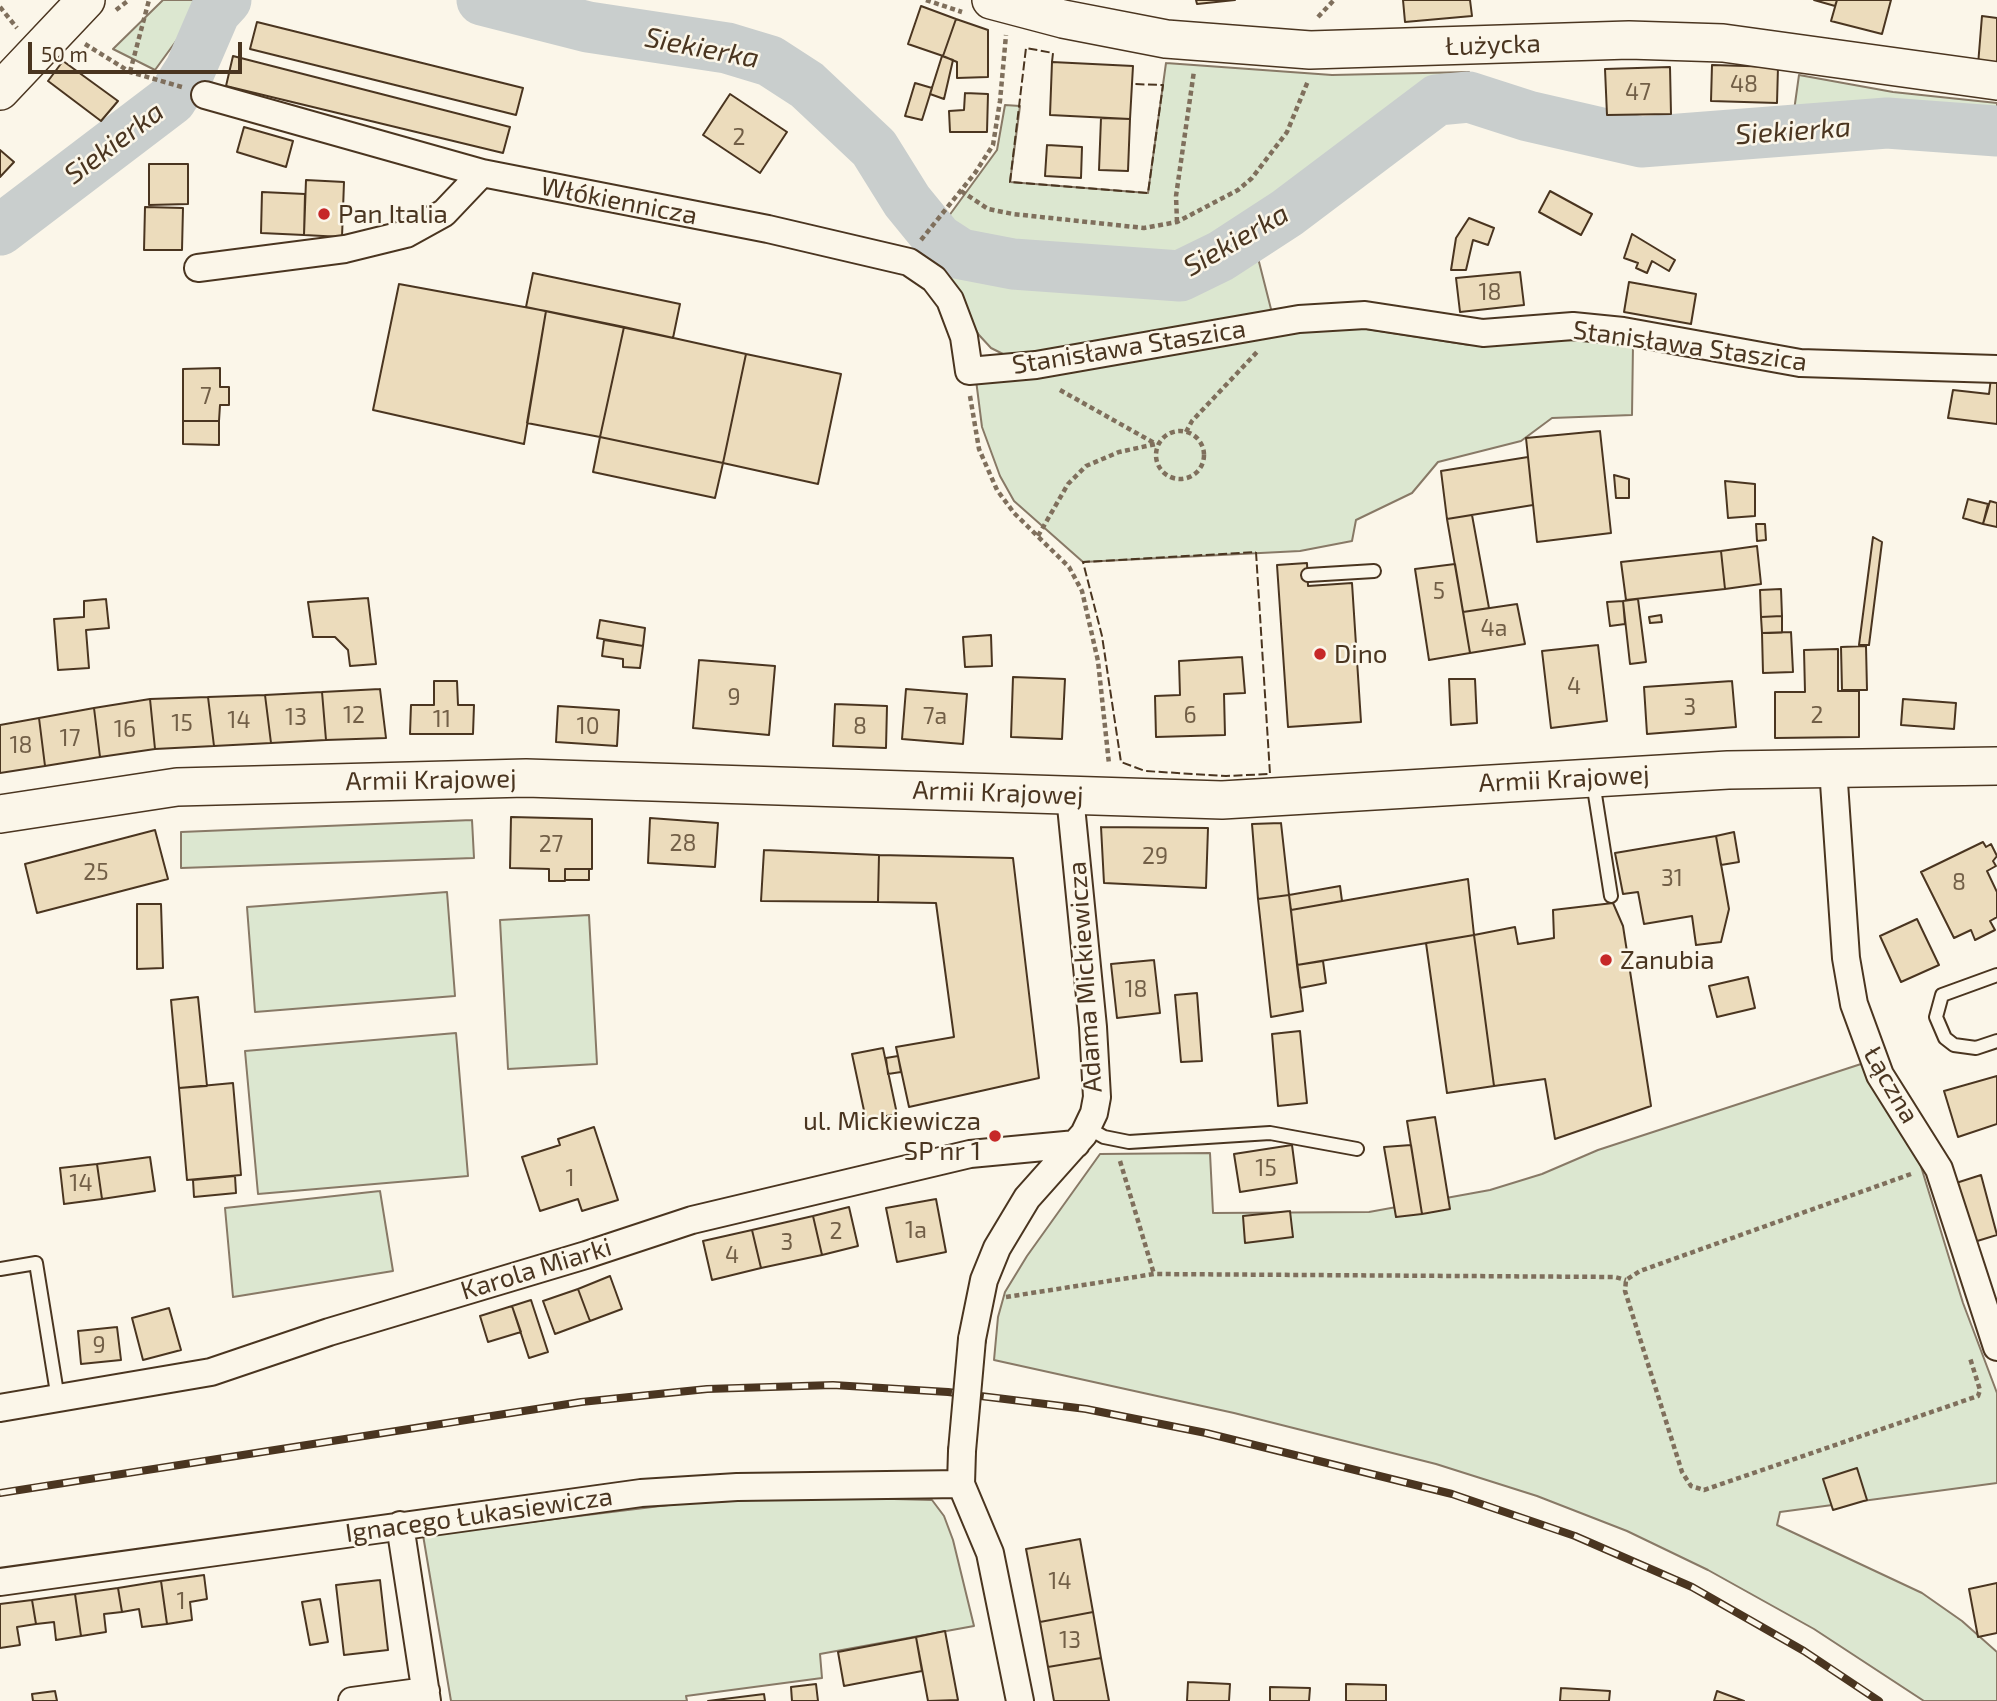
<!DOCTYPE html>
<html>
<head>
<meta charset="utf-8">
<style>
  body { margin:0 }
  #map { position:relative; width:1997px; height:1701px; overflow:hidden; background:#fbf6e9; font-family:"Exo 2",sans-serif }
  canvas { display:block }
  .scale { position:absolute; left:28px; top:42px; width:214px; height:32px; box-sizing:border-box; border:4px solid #4a3520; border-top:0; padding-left:9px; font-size:21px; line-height:24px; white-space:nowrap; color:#4a3520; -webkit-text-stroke:5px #fbf6e9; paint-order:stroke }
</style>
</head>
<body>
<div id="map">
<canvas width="1997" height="1701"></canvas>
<div class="scale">50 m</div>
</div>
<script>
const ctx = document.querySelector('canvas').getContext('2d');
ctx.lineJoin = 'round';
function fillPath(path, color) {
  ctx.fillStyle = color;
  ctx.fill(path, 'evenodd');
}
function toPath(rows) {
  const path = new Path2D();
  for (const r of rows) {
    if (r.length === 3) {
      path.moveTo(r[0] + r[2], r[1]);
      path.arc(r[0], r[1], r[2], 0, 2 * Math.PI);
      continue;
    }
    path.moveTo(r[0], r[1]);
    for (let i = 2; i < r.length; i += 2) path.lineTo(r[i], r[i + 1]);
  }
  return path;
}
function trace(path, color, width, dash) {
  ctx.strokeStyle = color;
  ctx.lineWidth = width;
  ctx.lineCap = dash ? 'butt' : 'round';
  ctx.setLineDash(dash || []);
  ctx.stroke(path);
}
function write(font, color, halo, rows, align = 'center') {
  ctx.font = font + ' "Exo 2",sans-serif';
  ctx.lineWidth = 5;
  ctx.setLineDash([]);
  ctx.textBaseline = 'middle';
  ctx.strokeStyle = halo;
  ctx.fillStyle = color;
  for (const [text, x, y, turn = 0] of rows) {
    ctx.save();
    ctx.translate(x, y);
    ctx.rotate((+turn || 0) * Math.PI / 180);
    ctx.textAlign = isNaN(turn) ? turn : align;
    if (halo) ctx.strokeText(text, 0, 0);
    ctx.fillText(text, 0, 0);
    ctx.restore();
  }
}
const green = toPath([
  [163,0,206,0,155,70,113,49,163,0],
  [1166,63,1332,75,1469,72,1458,84,1418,95,1267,214,1217,247,1189,259,1146,266,1098,257,1005,252,967,239,943,224,997,150,1005,105,1020,106,1010,182,1148,193,1166,63],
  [1799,75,1893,92,1997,103,1997,121,1899,115,1792,125,1799,75],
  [1257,254,1272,313,1087,348,1005,355,991,348,979,335,930,260,999,274,1163,289,1202,281,1257,254],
  [1360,328,1470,345,1529,339,1600,341,1633,345,1632,415,1552,418,1521,441,1438,462,1412,493,1356,520,1352,541,1300,551,1083,562,1014,501,1000,476,982,427,976,380,1294,331,1360,328],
  [472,820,474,858,181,868,181,832,472,820],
  [447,892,455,996,255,1012,247,907,447,892],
  [589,915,597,1064,508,1069,500,920,589,915],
  [456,1033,468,1176,258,1194,245,1051,456,1033],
  [1861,1064,1915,1147,1963,1303,1997,1393,1997,1483,1780,1512,1777,1525,1922,1593,1962,1621,1997,1652,1997,1701,1924,1701,1814,1629,1708,1570,1627,1531,1537,1496,1436,1464,1234,1413,994,1360,998,1317,1005,1292,1027,1256,1100,1154,1210,1153,1213,1213,1369,1212,1490,1190,1542,1174,1598,1150,1861,1064],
  [380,1191,393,1271,233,1297,225,1208,380,1191],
  [817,1497,932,1500,944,1516,953,1540,974,1626,820,1654,822,1678,686,1696,687,1701,451,1701,423,1535,685,1503,817,1497]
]);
const river = toPath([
  [482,0,588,27,727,48,770,61,807,85,874,148,907,201,938,239,961,254,1013,264,1180,276,1221,256,1287,213,1437,100,1469,97,1528,116,1641,142,1887,123,1997,131],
  [0,230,171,100,190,70,215,12,226,0]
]);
const building = toPath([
  [1196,0,1235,0,1197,4,1196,0],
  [1403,0,1470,0,1472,16,1405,22,1403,0],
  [1814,0,1837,0,1835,6,1814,0],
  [1837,0,1891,0,1882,34,1831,21,1837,0],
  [921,6,956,19,943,56,908,44,921,6],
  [1982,16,1997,18,1997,67,1978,65,1982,16],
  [956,19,988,30,988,77,957,78,957,62,943,56,956,19],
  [257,22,523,88,516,115,250,49,257,22],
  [233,56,510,127,503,153,226,86,233,56],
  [942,56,953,60,944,99,930,94,942,56],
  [63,61,118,101,101,121,48,81,63,61],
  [1052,62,1133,66,1130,119,1050,115,1052,62],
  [1712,65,1778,67,1777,103,1711,101,1712,65],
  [1670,67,1671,114,1607,115,1605,69,1670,67],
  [915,83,932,88,922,120,905,116,915,83],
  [965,93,988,94,987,132,950,132,949,111,964,110,965,93],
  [730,94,787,132,760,173,703,135,730,94],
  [1101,118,1130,119,1128,171,1099,170,1101,118],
  [244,127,293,141,286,167,237,152,244,127],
  [1047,145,1082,147,1081,178,1045,176,1047,145],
  [0,150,14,162,0,177,0,150],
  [149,164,188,164,188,204,149,205,149,164],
  [306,180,344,182,342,237,304,235,306,180],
  [1550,191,1592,214,1581,235,1539,212,1550,191],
  [262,192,305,194,304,235,261,233,262,192],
  [145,207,183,208,182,250,144,250,145,207],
  [1469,218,1494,228,1488,245,1473,240,1466,270,1451,270,1456,238,1469,218],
  [1632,234,1675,260,1669,271,1652,261,1647,273,1636,268,1638,263,1624,258,1632,234],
  [1520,272,1524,305,1460,312,1456,278,1520,272],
  [533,273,680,304,673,338,526,307,533,273],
  [1629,282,1696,294,1691,324,1624,312,1629,282],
  [399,284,546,311,524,444,373,410,399,284],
  [546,311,624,327,600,437,527,423,546,311],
  [624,327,746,354,723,463,600,437,624,327],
  [746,354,841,374,818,484,723,463,746,354],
  [220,368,220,387,229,387,229,405,220,405,219,421,183,421,183,369,220,368],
  [1991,378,1997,379,1997,424,1948,418,1953,390,1989,394,1991,378],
  [183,421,219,421,219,445,183,444,183,421],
  [1600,431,1611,533,1537,542,1526,438,1600,431],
  [600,437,723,463,715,498,593,472,600,437],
  [1528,457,1533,505,1447,519,1441,471,1528,457],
  [1614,475,1629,479,1629,498,1616,498,1614,475],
  [1725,481,1755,484,1755,516,1728,518,1725,481],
  [1968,499,1988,504,1983,524,1963,518,1968,499],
  [1990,501,1997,503,1997,527,1983,524,1990,501],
  [1472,515,1489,608,1463,612,1447,519,1472,515],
  [1756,524,1765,524,1766,540,1757,541,1756,524],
  [1873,537,1882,542,1869,645,1859,645,1873,537],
  [1757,546,1761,584,1725,589,1721,551,1757,546],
  [1721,551,1725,589,1626,600,1621,562,1721,551],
  [1307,563,1308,586,1352,583,1361,722,1288,727,1277,565,1307,563],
  [1455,564,1470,653,1429,660,1415,569,1455,564],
  [1781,589,1782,616,1761,617,1760,590,1781,589],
  [368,598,376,664,350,666,348,650,335,637,313,637,308,602,368,598],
  [106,599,109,628,86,630,89,668,58,670,54,619,84,617,84,601,106,599],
  [1638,599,1646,662,1630,664,1623,601,1638,599],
  [1623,601,1625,624,1610,626,1607,602,1623,601],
  [1517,604,1525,644,1470,653,1463,612,1517,604],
  [1661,615,1662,622,1650,623,1649,617,1661,615],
  [1782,616,1782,633,1762,633,1761,617,1782,616],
  [600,620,645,628,643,646,597,638,600,620],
  [1791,632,1793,672,1763,673,1762,633,1791,632],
  [991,635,992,666,965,667,963,637,991,635],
  [604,640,643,646,640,668,623,667,623,659,602,656,604,640],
  [1598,645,1607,721,1551,728,1542,651,1598,645],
  [1866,646,1867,690,1842,690,1841,647,1866,646],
  [1838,649,1838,691,1859,691,1859,737,1775,738,1775,692,1805,692,1804,650,1838,649],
  [1242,657,1245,693,1224,694,1225,735,1156,737,1155,696,1180,695,1179,661,1242,657],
  [699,660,775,666,769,735,693,728,699,660],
  [1013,677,1065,679,1062,739,1011,737,1013,677],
  [1449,679,1475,679,1477,723,1451,725,1449,679],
  [434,681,457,681,458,705,474,705,473,734,410,734,411,705,434,705,434,681],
  [1732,681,1736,727,1647,734,1644,687,1732,681],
  [380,689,386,738,326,740,322,692,380,689],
  [906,689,967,694,963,744,902,739,906,689],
  [322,692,326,740,271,743,265,695,322,692],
  [265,695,271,743,214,746,208,697,265,695],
  [208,697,214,746,155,749,150,699,208,697],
  [150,699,155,749,100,757,94,708,150,699],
  [1903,699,1956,703,1954,729,1901,725,1903,699],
  [835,704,887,706,886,748,833,746,835,704],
  [558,706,619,710,617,746,556,742,558,706],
  [94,708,100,757,45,766,39,718,94,708],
  [39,718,45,766,0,773,0,725,39,718],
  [511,817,592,819,592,869,565,869,565,881,549,881,549,869,510,868,511,817],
  [650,818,718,823,715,867,648,863,650,818],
  [1281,823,1289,895,1258,899,1252,824,1281,823],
  [1101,827,1208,828,1206,888,1104,883,1101,827],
  [155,830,168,879,37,913,25,864,155,830],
  [1734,832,1739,862,1721,865,1716,836,1734,832],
  [1716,836,1729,909,1721,942,1696,945,1692,916,1644,924,1638,892,1623,894,1615,853,1716,836],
  [1983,842,1986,847,1991,844,1997,856,1993,861,1996,866,1987,871,1997,892,1997,917,1990,921,1995,930,1975,940,1971,930,1954,938,1921,872,1983,842],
  [764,850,879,855,878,902,761,901,764,850],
  [879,855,1013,858,1039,1078,909,1107,896,1047,954,1037,936,903,878,902,879,855],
  [565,869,589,869,589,880,565,880,565,869],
  [1468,879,1474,935,1297,965,1291,910,1468,879],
  [1340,886,1342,901,1291,910,1289,895,1340,886],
  [1289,895,1303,1011,1271,1017,1258,899,1289,895],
  [1613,903,1623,926,1651,1106,1555,1139,1545,1079,1494,1086,1474,935,1515,927,1518,944,1554,938,1553,910,1613,903],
  [137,904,161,904,163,968,137,969,137,904],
  [1917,919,1939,965,1901,982,1880,936,1917,919],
  [1474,935,1494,1086,1447,1093,1426,943,1474,935],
  [1154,960,1160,1013,1117,1018,1111,964,1154,960],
  [1323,961,1326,983,1300,988,1297,965,1323,961],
  [1748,977,1755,1008,1717,1017,1709,986,1748,977],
  [1197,993,1202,1061,1181,1062,1175,995,1197,993],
  [198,997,207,1086,179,1088,171,1000,198,997],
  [1300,1031,1307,1103,1278,1106,1272,1034,1300,1031],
  [883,1048,897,1114,866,1120,852,1054,883,1048],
  [898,1056,901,1072,888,1074,886,1058,898,1056],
  [1997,1076,1997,1124,1958,1137,1944,1091,1997,1076],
  [233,1083,241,1175,187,1180,179,1088,233,1083],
  [1435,1117,1450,1209,1422,1214,1407,1121,1435,1117],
  [594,1127,618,1200,582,1211,578,1199,540,1211,522,1157,560,1145,558,1139,594,1127],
  [1292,1145,1297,1183,1240,1192,1234,1154,1292,1145],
  [1411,1145,1422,1214,1396,1217,1384,1147,1411,1145],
  [150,1157,155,1191,102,1199,97,1164,150,1157],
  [97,1164,102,1199,64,1204,60,1168,97,1164],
  [1981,1175,1997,1235,1974,1242,1956,1183,1981,1175],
  [235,1176,236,1193,194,1197,193,1180,235,1176],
  [936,1199,946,1252,897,1262,886,1208,936,1199],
  [849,1207,858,1246,822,1255,813,1216,849,1207],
  [1290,1211,1293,1237,1245,1243,1243,1216,1290,1211],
  [813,1216,822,1255,761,1268,752,1230,813,1216],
  [752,1230,761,1268,712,1280,703,1241,752,1230],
  [610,1276,622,1309,590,1321,578,1289,610,1276],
  [578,1289,590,1321,555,1334,543,1301,578,1289],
  [531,1300,548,1352,529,1358,512,1306,531,1300],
  [512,1306,521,1332,488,1342,480,1316,512,1306],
  [169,1308,181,1350,143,1360,132,1318,169,1308],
  [117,1327,121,1360,81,1364,78,1331,117,1327],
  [1857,1468,1867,1500,1833,1510,1823,1479,1857,1468],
  [1080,1539,1093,1612,1040,1622,1026,1549,1080,1539],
  [204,1575,207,1599,190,1602,192,1620,167,1624,161,1581,204,1575],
  [380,1580,388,1650,344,1655,336,1585,380,1580],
  [161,1581,167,1624,142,1627,139,1609,122,1612,118,1588,161,1581],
  [1997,1583,1997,1633,1978,1637,1969,1589,1997,1583],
  [118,1588,122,1612,104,1614,106,1632,81,1636,75,1594,118,1588],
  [75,1594,81,1636,56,1640,54,1622,36,1624,32,1600,75,1594],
  [320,1599,328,1642,310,1645,302,1602,320,1599],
  [32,1600,36,1624,17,1627,20,1645,0,1648,0,1604,32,1600],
  [1093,1612,1101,1658,1048,1667,1040,1622,1093,1612],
  [945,1631,958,1700,928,1701,916,1637,945,1631],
  [916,1637,922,1671,844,1686,838,1652,916,1637],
  [1101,1658,1109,1701,1054,1701,1048,1667,1101,1658],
  [1188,1682,1230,1684,1229,1701,1187,1701,1188,1682],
  [816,1684,818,1701,792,1701,791,1687,816,1684],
  [1346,1684,1386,1685,1386,1701,1346,1701,1346,1684],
  [1270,1687,1310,1688,1309,1701,1270,1701,1270,1687],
  [1561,1688,1610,1691,1609,1701,1560,1701,1561,1688],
  [55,1691,57,1701,33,1701,32,1694,55,1691],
  [1717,1691,1744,1701,1714,1701,1717,1691],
  [764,1694,765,1701,708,1701,764,1694]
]);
const path = toPath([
  [926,0,962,12],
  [0,7,17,28],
  [116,10,129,0],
  [1318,17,1334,0],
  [85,44,130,72,182,87],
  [130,72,149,0],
  [961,191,988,209,1013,214,1144,228,1177,222,1238,190,1252,178,1287,132,1308,81],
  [1177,222,1176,196,1194,71],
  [921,240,975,173,993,145,1000,101,1006,35],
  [1060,390,1156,444],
  [970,396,979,449,997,490,1014,513,1069,567,1082,591,1098,661,1109,764],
  [1180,455,24],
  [1186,432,1192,421,1257,352],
  [1038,536,1068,484,1086,466,1119,452,1156,444],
  [1120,1161,1154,1274],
  [1911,1174,1640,1271,1626,1280,1625,1291,1682,1472,1691,1486,1704,1490,1978,1396,1980,1390,1970,1358],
  [1006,1297,1154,1274,1615,1277,1626,1280]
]);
const lane = toPath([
  [1308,575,1374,571],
  [1593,782,1611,896],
  [1997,975,1942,995,1936,1017,1945,1038,1954,1045,1976,1048,1997,1041],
  [1088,1128,1104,1137,1129,1142,1270,1133,1357,1149],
  [0,1269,36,1263,58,1399]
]);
const street = toPath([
  [205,95,482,173,768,229,909,262,934,279,950,300,964,337,969,371,1036,365,1299,319,1365,315,1483,333,1573,326,1623,331,1800,363,1997,369],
  [198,268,345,249,406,234,444,213,482,173],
  [1833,768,1846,958,1854,1004,1880,1075,1939,1169,1997,1347],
  [972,1339,984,1280,997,1248,1027,1198,1084,1134,1094,1113,1097,1097,1093,1027,1070,796],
  [0,1408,211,1372,329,1332,586,1255,692,1220,970,1154,1076,1144],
  [962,1451,961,1484,990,1553,1020,1701],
  [400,1525,427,1701],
  [0,1582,641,1493,737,1487,961,1484],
  [352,1701,426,1691]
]);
const secondary = toPath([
  [991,0,1063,19,1166,39,1310,50,1629,40,1723,43,1997,81],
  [0,91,86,0],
  [0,814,177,787,526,778,1222,800,1728,770,1997,766]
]);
const rail = toPath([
  [0,1493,581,1402,707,1389,833,1385,948,1392,1086,1409,1206,1433,1452,1494,1575,1536,1692,1587,1804,1651,1879,1701]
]);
const streetBridge = toPath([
  [962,1451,972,1339]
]);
const fence = toPath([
  [1052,62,1053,53,1026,48,1010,182,1148,193,1163,85,1132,84],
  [1256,552,1270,774,1226,776,1145,771,1121,762,1102,636,1083,562,1256,552]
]);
const markers = [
  [324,214,7,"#c62828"],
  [1320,654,7,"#c62828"],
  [1606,960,7,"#c62828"],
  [995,1136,7,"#c62828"]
];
const numberNames = [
  ["48",1744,84],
  ["47",1638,92],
  ["2",739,137],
  ["18",1490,292],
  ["7",206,396],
  ["5",1439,591],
  ["4a",1494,628],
  ["4",1574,686],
  ["9",734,697],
  ["3",1690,707],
  ["12",354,715],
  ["6",1190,715],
  ["2",1817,715],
  ["7a",935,716],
  ["13",296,717],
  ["11",442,719],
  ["14",239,720],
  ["15",182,723],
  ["10",588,726],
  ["8",860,726],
  ["16",125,729],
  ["17",70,738],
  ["18",21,745],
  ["28",683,843],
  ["27",551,844],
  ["29",1155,856],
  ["25",96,872],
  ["31",1672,878],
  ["8",1959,882],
  ["18",1136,989],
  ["15",1266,1168],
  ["1",570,1178],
  ["14",81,1183],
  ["1a",916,1230],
  ["2",836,1231],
  ["3",787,1242],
  ["4",732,1255],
  ["9",99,1345],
  ["14",1060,1581],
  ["1",181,1601],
  ["13",1070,1640]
];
const streetNames = [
  ["Łużycka",1493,45,-2],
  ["Włókiennicza",619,201,11],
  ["Stanisława Staszica",1690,346,8],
  ["Stanisława Staszica",1129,347,-9],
  ["Armii Krajowej",1564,779,-3],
  ["Armii Krajowej",431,780,-1],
  ["Armii Krajowej",998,793,2],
  ["Adama Mickiewicza",1085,977,-94],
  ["Łączna",1891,1085,60],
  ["Karola Miarki",536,1269,-17],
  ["Ignacego Łukasiewicza",479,1515,-8]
];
const poiNames = [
  ["Pan Italia",338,214],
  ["Dino",1334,654],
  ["Zanubia",1620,960],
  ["ul. Mickiewicza",981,1121,"right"],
  ["SP nr 1",981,1151,"right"]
];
const waterNames = [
  ["Siekierka",702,48,11],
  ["Siekierka",1793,131,-4],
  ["Siekierka",114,143,-37],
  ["Siekierka",1236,240,-30]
];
fillPath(green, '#dce7d0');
trace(green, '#887966', 2);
trace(river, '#c9cecd', 51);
fillPath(building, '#ecdcbc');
trace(building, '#4a3520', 2);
trace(lane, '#4a3520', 16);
trace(street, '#4a3520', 30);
trace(secondary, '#4a3520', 40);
trace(path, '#7f6f5c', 4.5, [5, 3.5]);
trace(lane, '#fbf6e9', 12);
trace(street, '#fbf6e9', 26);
trace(secondary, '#fbf6e9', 37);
trace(rail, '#4a3520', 8);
trace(rail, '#fbf6e9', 5, [16]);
trace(streetBridge, '#4a3520', 30, []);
trace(streetBridge, '#fbf6e9', 26);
trace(fence, '#4a3520', 2, [9, 3.5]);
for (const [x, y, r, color] of markers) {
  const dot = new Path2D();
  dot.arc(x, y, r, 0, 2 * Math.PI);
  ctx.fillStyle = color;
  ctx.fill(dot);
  trace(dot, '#fbf6e9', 2.5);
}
write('23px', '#725f47', null, numberNames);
write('26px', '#4a3520', '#fbf6e9', streetNames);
write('26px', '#4a3520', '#fbf6e9', poiNames, 'left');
write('italic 28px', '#4a3520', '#fbf6e9', waterNames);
</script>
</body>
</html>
